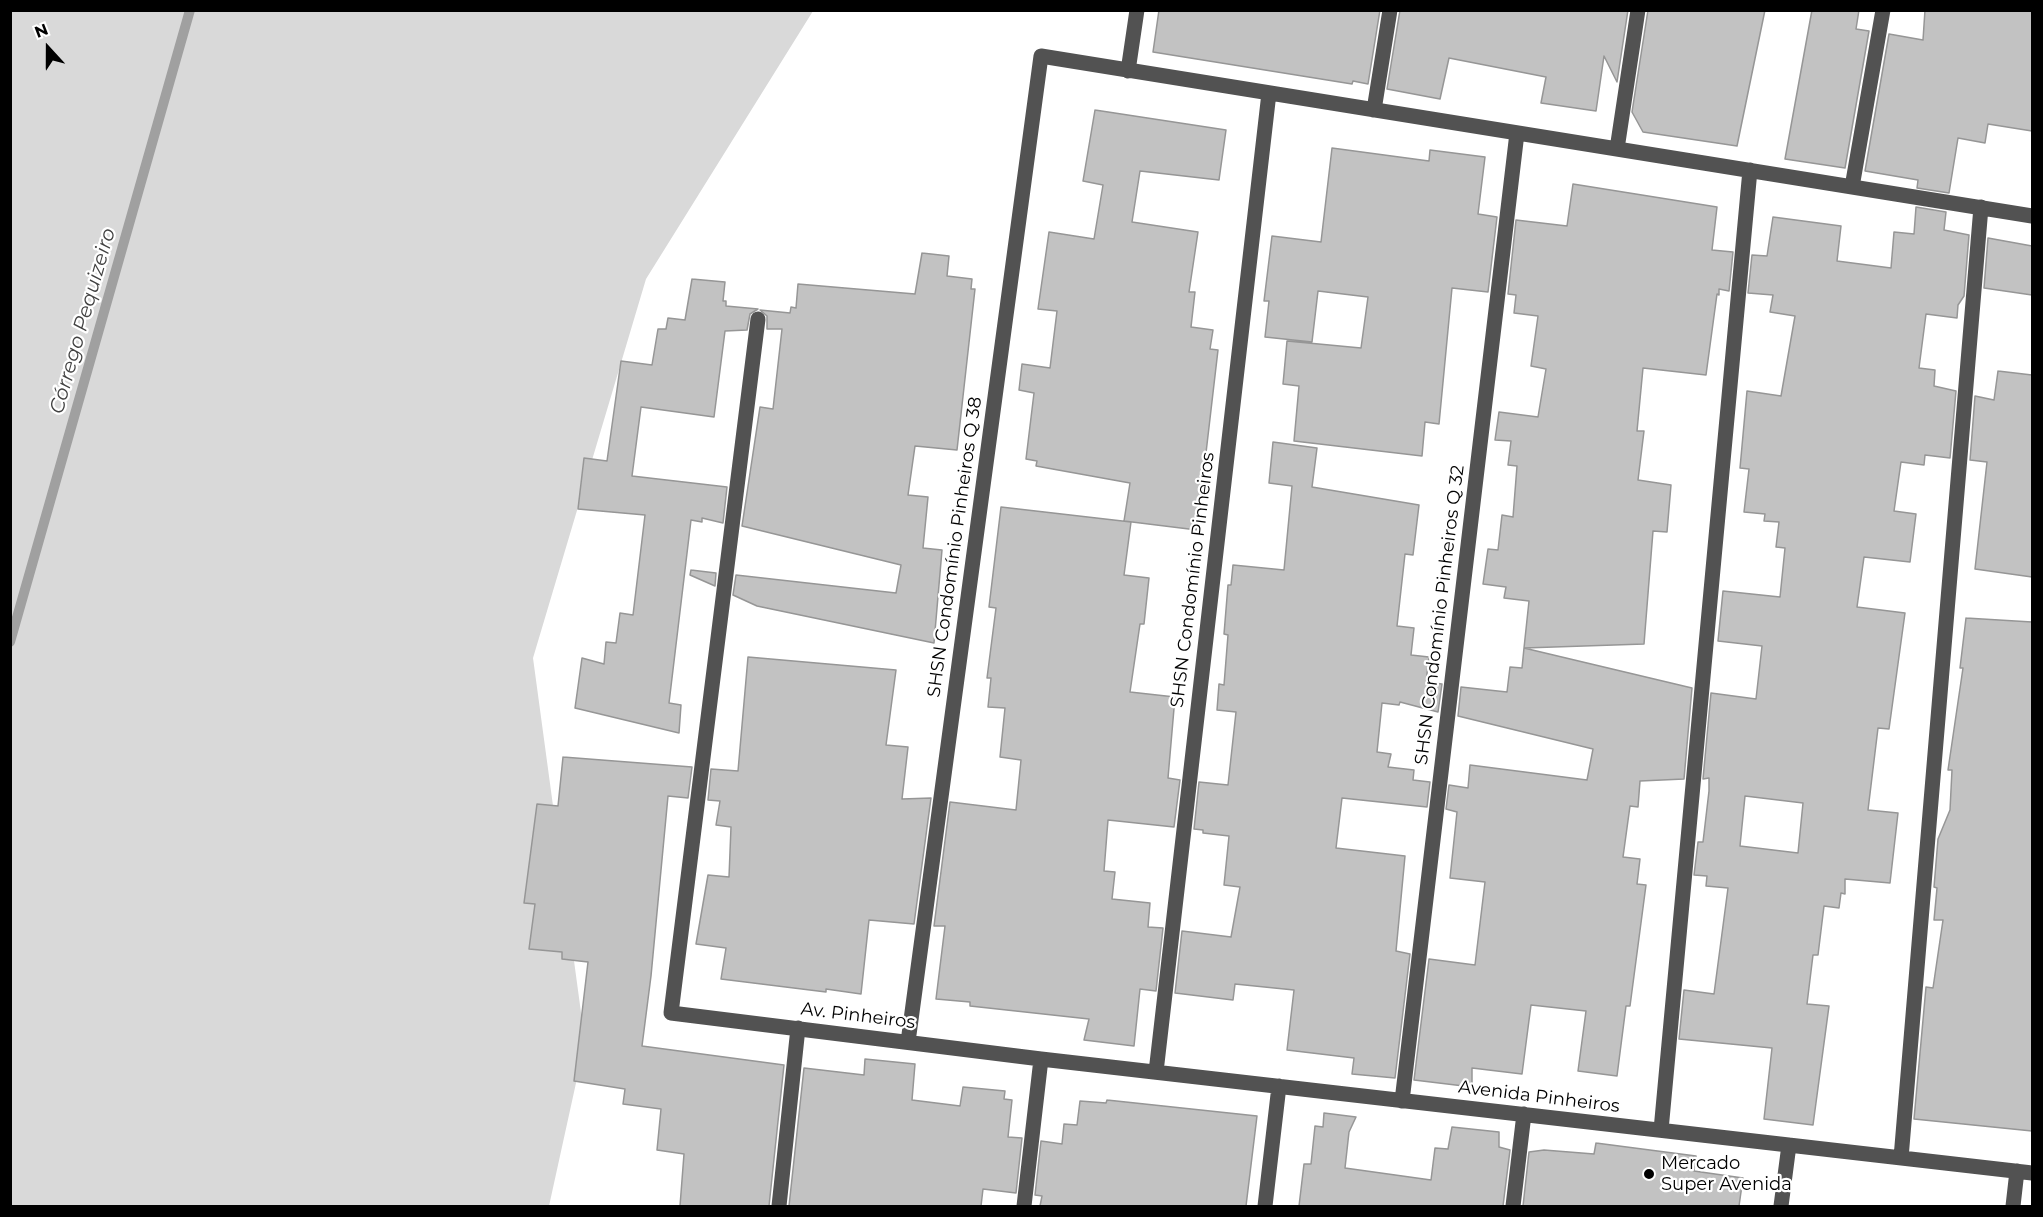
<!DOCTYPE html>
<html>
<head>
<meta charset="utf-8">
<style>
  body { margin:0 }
  #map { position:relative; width:2043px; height:1217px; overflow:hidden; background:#fff; font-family:Montserrat,sans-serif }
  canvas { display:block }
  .frame { position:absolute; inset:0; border:12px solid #000; pointer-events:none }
  .north { position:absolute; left:18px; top:18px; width:60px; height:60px; -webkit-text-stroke:4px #fff; paint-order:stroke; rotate:339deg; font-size:16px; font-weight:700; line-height:24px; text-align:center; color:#000 }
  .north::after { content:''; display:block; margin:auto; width:21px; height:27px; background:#000; clip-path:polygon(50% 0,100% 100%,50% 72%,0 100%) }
</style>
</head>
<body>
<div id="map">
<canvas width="2043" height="1217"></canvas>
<div class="frame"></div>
<div class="north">N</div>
</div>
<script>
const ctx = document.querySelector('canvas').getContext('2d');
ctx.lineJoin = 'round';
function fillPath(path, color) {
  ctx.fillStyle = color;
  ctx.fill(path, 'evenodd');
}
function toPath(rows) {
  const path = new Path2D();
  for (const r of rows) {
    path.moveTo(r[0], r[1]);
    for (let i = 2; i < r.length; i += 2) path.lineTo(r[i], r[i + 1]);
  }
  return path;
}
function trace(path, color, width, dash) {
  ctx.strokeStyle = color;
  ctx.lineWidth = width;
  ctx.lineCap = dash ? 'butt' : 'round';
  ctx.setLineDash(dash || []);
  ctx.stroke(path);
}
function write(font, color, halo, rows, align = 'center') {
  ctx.font = font + ' Montserrat,sans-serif';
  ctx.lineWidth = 4.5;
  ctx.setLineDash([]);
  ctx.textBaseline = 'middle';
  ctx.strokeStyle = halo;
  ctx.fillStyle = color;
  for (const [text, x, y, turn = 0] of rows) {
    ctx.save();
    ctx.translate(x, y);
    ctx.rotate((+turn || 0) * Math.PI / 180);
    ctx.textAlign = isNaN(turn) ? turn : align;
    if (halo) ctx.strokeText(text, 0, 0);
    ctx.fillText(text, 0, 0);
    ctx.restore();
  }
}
const green = toPath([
  [10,11,813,11,646,279,533,658,585,1042,549,1206,11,1206]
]);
const stream = toPath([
  [10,642,190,10]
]);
const building = toPath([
  [1159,10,1380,10,1368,84,1353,81,1352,84,1153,52,1159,10],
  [1400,10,1628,10,1617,82,1604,56,1596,111,1541,103,1546,77,1449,58,1440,99,1387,89,1400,10],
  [1648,10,1765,10,1737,146,1643,132,1632,112,1648,10],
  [1812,10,1859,10,1856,29,1869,31,1845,168,1785,159,1812,10],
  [1925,10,2032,10,2032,131,1988,124,1985,143,1958,138,1949,193,1917,188,1918,180,1865,171,1889,34,1923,40,1925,10],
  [1095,110,1226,130,1219,180,1140,171,1132,222,1198,232,1189,292,1195,292,1191,327,1213,330,1210,349,1218,350,1197,530,1124,521,1130,483,1036,466,1037,461,1026,459,1034,393,1019,390,1022,364,1050,368,1057,311,1038,309,1049,232,1094,239,1103,185,1083,181,1095,110],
  [1332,148,1429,161,1430,150,1485,157,1478,214,1497,217,1488,292,1452,288,1439,424,1425,422,1422,456,1294,441,1299,386,1283,384,1287,341,1361,348,1368,297,1318,291,1312,342,1265,337,1269,301,1264,301,1272,236,1321,242,1332,148],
  [1573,184,1717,207,1712,250,1733,252,1729,291,1719,289,1719,295,1717,294,1706,375,1643,368,1637,431,1644,431,1638,480,1671,485,1667,532,1653,531,1644,644,1524,648,1529,601,1504,598,1506,587,1483,584,1488,549,1498,550,1502,515,1513,517,1517,466,1508,465,1511,441,1495,440,1499,412,1538,417,1546,369,1531,366,1538,316,1514,313,1516,295,1508,294,1516,220,1567,226,1573,184],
  [1916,207,1946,212,1944,230,1969,235,1964,296,1958,305,1957,318,1926,314,1919,368,1935,370,1934,386,1956,391,1950,458,1925,455,1924,465,1901,462,1894,511,1916,514,1910,562,1864,557,1857,607,1905,613,1889,729,1878,728,1868,810,1898,813,1890,883,1845,879,1845,894,1841,893,1839,908,1824,906,1818,955,1813,955,1807,1004,1829,1006,1813,1125,1764,1119,1772,1048,1679,1039,1684,990,1714,994,1728,888,1706,886,1707,876,1694,875,1698,842,1703,842,1709,791,1709,778,1703,779,1711,693,1756,699,1762,646,1718,641,1723,591,1780,597,1785,548,1776,547,1779,522,1764,521,1765,514,1744,512,1749,469,1740,468,1747,391,1781,396,1795,316,1770,312,1773,295,1748,293,1752,255,1767,256,1773,217,1841,226,1837,261,1891,268,1894,232,1914,234,1916,207],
  [1745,796,1803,803,1798,853,1740,846,1745,796],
  [1988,238,2032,246,2032,295,1984,288,1988,238],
  [922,253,949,256,947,276,972,279,971,289,975,289,957,450,915,446,908,495,928,497,923,548,942,550,934,643,757,606,733,595,736,575,896,593,901,565,742,526,760,407,773,409,782,329,767,329,767,316,760,310,790,313,791,307,796,308,798,284,915,294,922,253],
  [692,279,725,282,723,301,726,301,726,306,758,309,750,314,747,330,725,331,714,417,641,407,632,476,727,487,723,523,702,518,702,522,691,520,669,703,681,705,679,733,575,708,582,658,604,664,606,642,616,643,620,613,633,615,645,515,578,509,584,458,607,461,621,361,652,365,658,329,666,329,668,318,685,320,692,279],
  [1998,371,2032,375,2032,577,1975,569,1987,462,1970,460,1975,396,1994,400,1998,371],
  [1273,442,1317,448,1312,487,1419,505,1413,555,1405,554,1397,626,1414,628,1411,655,1429,657,1426,682,1442,684,1438,712,1400,702,1399,705,1382,703,1377,752,1391,754,1388,767,1414,770,1413,780,1430,782,1427,807,1342,798,1336,848,1405,856,1396,951,1410,954,1395,1078,1352,1074,1354,1058,1287,1050,1294,990,1235,984,1233,1000,1175,993,1182,931,1231,937,1240,887,1224,885,1229,836,1203,833,1203,830,1194,829,1199,782,1228,785,1236,712,1217,710,1219,684,1224,685,1228,635,1224,634,1228,585,1231,585,1233,565,1284,570,1292,486,1269,483,1273,442],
  [1001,507,1131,522,1124,575,1149,578,1144,624,1140,624,1130,692,1175,697,1168,778,1180,780,1174,827,1108,820,1104,871,1115,872,1112,899,1150,903,1148,927,1163,928,1156,991,1140,989,1134,1046,1084,1040,1089,1019,970,1006,970,1002,936,999,945,926,934,926,950,802,1016,810,1021,760,1000,757,1005,708,988,707,991,678,987,678,996,608,989,607,1001,507],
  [691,570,716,573,715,586,690,575,691,570],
  [1966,618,2032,622,2032,1131,1914,1119,1926,987,1933,988,1943,920,1934,920,1937,888,1934,887,1938,839,1950,810,1952,770,1948,770,1963,668,1960,668,1966,618],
  [1524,648,1692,688,1684,779,1640,781,1638,807,1630,806,1623,857,1640,859,1637,884,1646,885,1630,1006,1626,1006,1617,1076,1578,1071,1586,1011,1531,1005,1522,1074,1472,1068,1472,1087,1414,1080,1429,959,1475,965,1485,882,1450,878,1457,812,1446,809,1449,785,1468,788,1470,765,1587,780,1593,749,1458,716,1461,687,1507,692,1510,667,1522,668,1524,648],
  [748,657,896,670,886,745,908,747,902,799,931,798,914,924,869,920,861,994,826,989,826,992,721,979,726,948,696,944,708,875,729,877,731,827,716,825,720,801,708,800,711,769,738,771,748,657],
  [563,757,692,767,688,798,668,796,651,976,642,1046,784,1065,769,1206,680,1206,684,1154,657,1150,661,1109,623,1104,625,1089,574,1081,588,962,562,959,562,952,529,949,535,904,524,903,537,804,558,806,563,757],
  [865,1059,915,1064,912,1100,960,1106,963,1087,1005,1091,1004,1099,1012,1100,1008,1137,1022,1138,1016,1193,983,1189,981,1206,789,1206,804,1068,864,1075,865,1059],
  [1107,1100,1257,1116,1246,1206,1040,1206,1042,1196,1035,1195,1041,1141,1062,1144,1064,1124,1077,1125,1080,1101,1106,1103,1107,1100],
  [1324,1113,1356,1117,1349,1132,1345,1168,1431,1180,1435,1148,1448,1149,1452,1127,1499,1132,1499,1147,1510,1150,1503,1206,1299,1206,1304,1164,1311,1164,1315,1126,1323,1127,1324,1113],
  [1596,1143,1696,1156,1694,1171,1743,1178,1739,1206,1523,1206,1529,1152,1544,1150,1594,1154,1596,1143]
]);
const minor = toPath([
  [1128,71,1137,10],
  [1374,110,1390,10],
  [1617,149,1638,10],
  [1852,187,1883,10],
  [758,319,671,1013,1041,1059,2032,1173],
  [908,1042,1041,56,2032,216],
  [1156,1072,1269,93],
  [1402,1101,1517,133],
  [1661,1130,1750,170],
  [1901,1158,1981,207],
  [779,1206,798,1028],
  [1024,1206,1041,1059],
  [1265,1206,1279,1086],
  [1513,1206,1524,1114],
  [1781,1206,1789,1145],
  [2013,1206,2017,1171]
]);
const markers = [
  [1649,1174,6,"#000"]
];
const streetNames = [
  ["SHSN Condomínio Pinheiros Q 38",955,547,-82],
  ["SHSN Condomínio Pinheiros",1193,580,-83],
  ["SHSN Condomínio Pinheiros Q 32",1440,615,-83],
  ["Av. Pinheiros",858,1016,7],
  ["Avenida Pinheiros",1539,1097,7]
];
const poiNames = [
  ["Mercado",1661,1164],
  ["Super Avenida",1661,1185]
];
const waterNames = [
  ["Córrego Pequizeiro",83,321,-74]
];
fillPath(green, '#d9d9d9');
trace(stream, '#a0a0a0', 10);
fillPath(building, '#c2c2c2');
trace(building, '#969696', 1.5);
trace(minor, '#525252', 15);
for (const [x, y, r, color] of markers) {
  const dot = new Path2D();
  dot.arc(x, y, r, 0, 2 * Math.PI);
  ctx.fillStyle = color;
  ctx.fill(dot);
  trace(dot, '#fff', 2);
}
write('18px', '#000', '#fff', streetNames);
write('18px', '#000', '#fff', poiNames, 'left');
write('italic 20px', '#414141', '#fff', waterNames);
</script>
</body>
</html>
